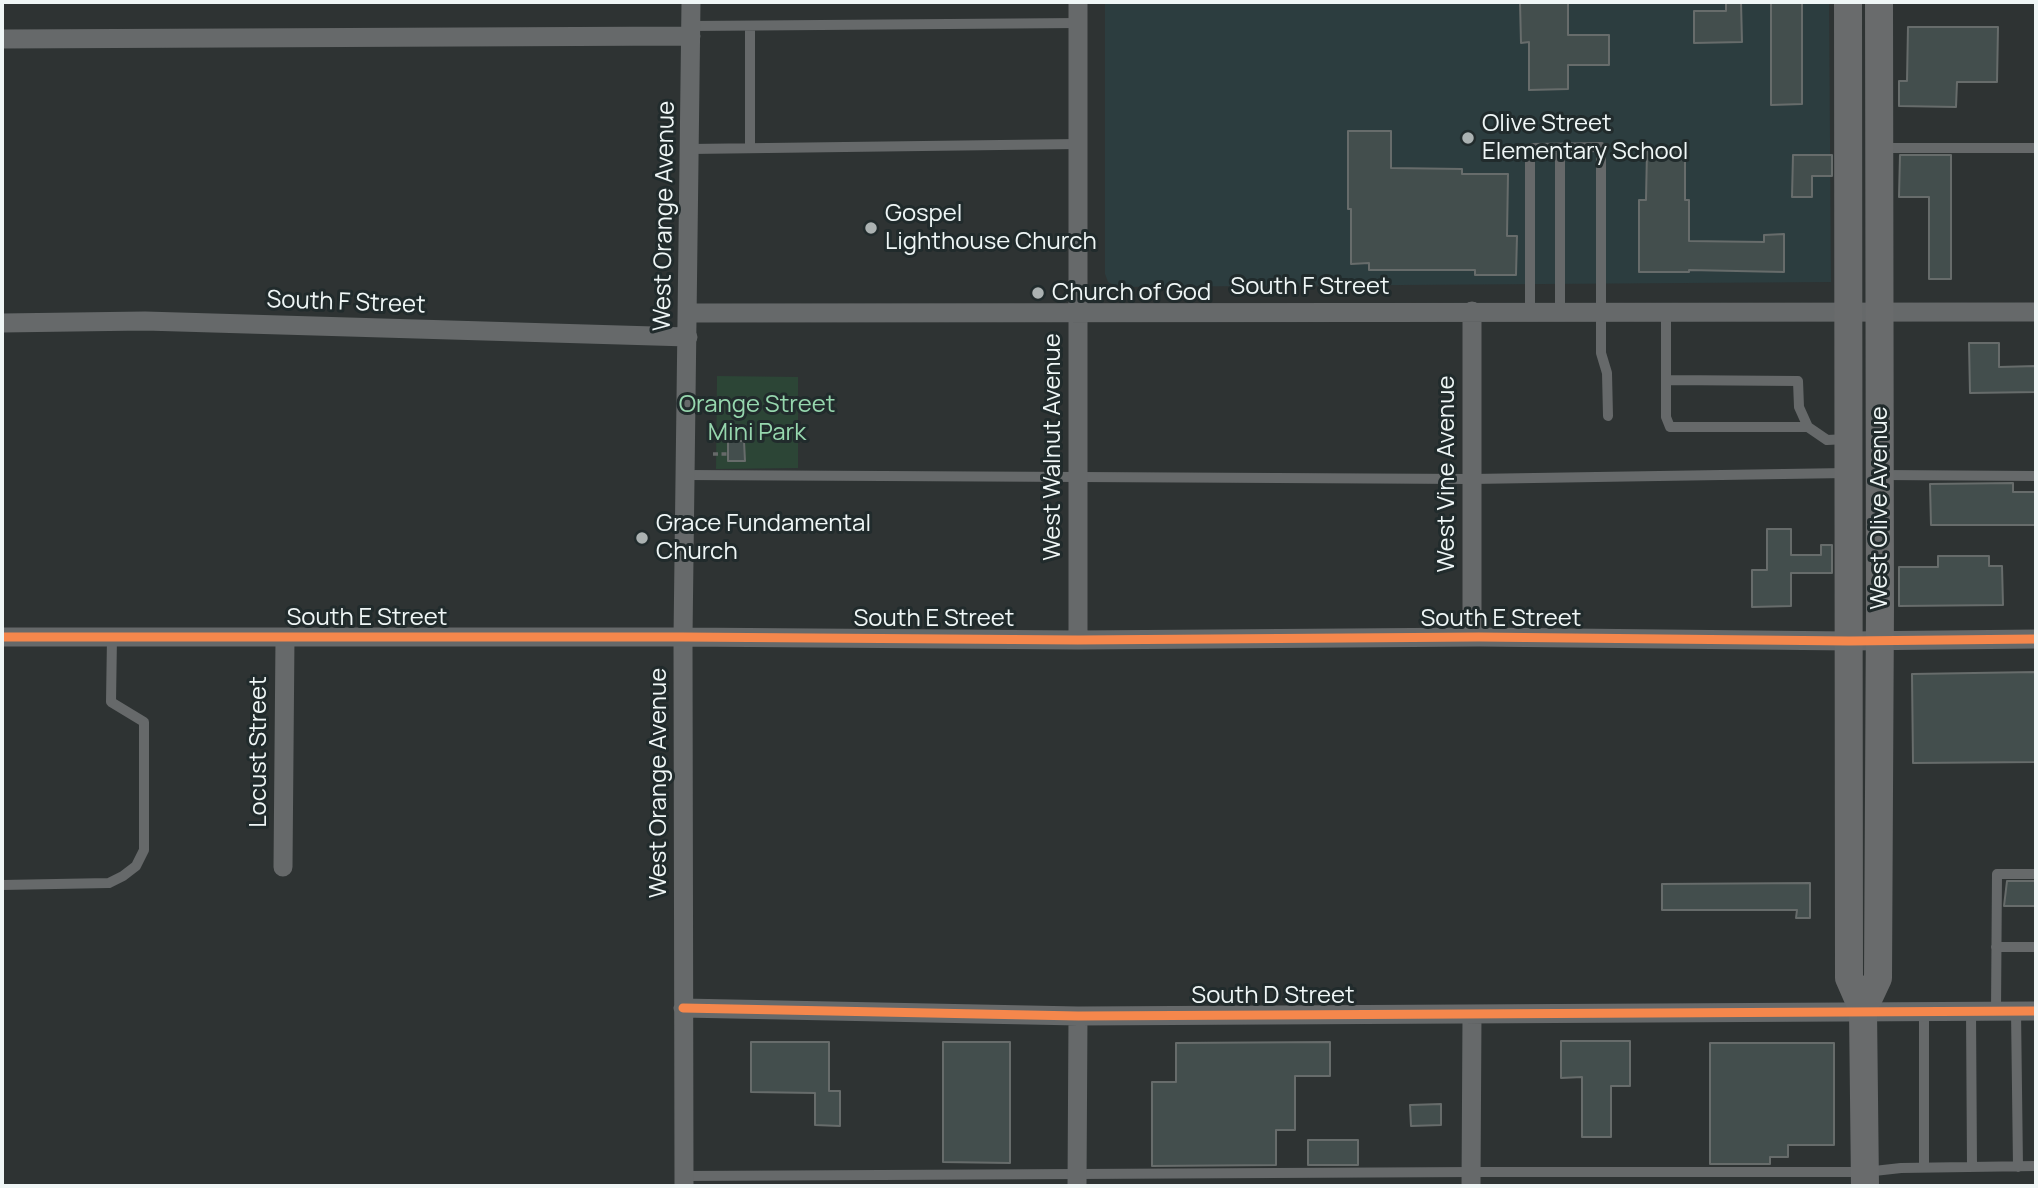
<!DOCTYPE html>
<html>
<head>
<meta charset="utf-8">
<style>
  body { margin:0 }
  #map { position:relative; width:2038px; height:1188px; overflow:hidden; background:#2e3333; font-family:Manrope,sans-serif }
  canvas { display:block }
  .frame { position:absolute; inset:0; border:4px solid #eff6f6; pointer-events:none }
</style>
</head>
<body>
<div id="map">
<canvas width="2038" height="1188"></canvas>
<div class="frame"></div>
</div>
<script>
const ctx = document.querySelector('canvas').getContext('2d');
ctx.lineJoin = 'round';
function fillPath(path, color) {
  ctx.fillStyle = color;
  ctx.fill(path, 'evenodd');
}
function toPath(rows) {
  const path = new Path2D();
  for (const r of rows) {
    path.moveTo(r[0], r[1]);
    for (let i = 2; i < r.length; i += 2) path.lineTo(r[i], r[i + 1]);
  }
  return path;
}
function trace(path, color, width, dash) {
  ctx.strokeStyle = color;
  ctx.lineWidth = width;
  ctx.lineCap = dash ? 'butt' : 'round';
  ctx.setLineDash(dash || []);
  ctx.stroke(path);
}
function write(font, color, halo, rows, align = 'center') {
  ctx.font = font + ' Manrope,sans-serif';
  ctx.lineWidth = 6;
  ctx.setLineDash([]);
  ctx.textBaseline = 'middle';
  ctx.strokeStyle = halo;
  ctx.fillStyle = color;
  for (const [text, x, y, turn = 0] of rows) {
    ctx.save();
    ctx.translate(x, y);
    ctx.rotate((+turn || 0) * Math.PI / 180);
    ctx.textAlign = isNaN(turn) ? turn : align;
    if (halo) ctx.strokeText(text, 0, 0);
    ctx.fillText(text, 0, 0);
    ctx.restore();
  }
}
const built = toPath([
  [1105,2,1829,2,1831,282,1118,287,1108,282,1105,274]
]);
const green = toPath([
  [717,376,798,377,798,468,716,469]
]);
const building = toPath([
  [1520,2,1568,2,1568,35,1609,35,1609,65,1568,65,1568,89,1529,90,1529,42,1521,43,1520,2],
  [1726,2,1741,2,1742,42,1694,43,1694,11,1726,11,1726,2],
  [1771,2,1802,2,1802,104,1771,105,1771,2],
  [1908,27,1998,27,1997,82,1957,82,1956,107,1899,106,1899,81,1907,81,1908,27],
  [1348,131,1391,131,1391,168,1462,169,1462,174,1508,174,1507,236,1517,236,1516,275,1475,275,1475,270,1369,270,1369,263,1351,264,1351,209,1348,209,1348,131],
  [1647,150,1685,150,1685,200,1689,200,1689,241,1764,242,1764,235,1784,234,1784,272,1689,270,1689,272,1639,272,1639,200,1646,200,1647,150],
  [1793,155,1832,155,1832,176,1812,176,1812,197,1792,197,1793,155],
  [1900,155,1951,155,1951,279,1929,279,1929,197,1899,197,1900,155],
  [1969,343,1999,343,1999,367,2036,366,2036,392,1970,393,1969,343],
  [728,441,744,441,745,461,728,461,728,441],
  [2013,483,2013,492,2036,492,2036,525,1931,525,1930,484,2013,483],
  [1767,529,1791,529,1791,555,1821,555,1821,545,1832,545,1832,573,1791,573,1791,606,1752,607,1752,570,1767,570,1767,529],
  [1938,556,1989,556,1989,566,2002,566,2003,605,1899,606,1899,567,1938,567,1938,556],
  [2036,672,2036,762,1913,763,1912,674,2036,672],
  [2007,881,2036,881,2036,906,2004,906,2007,881],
  [1810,883,1810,918,1796,918,1797,910,1662,910,1662,884,1810,883],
  [1561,1041,1630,1041,1630,1086,1611,1086,1611,1137,1582,1137,1582,1077,1561,1078,1561,1041],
  [751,1042,829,1042,829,1091,840,1091,840,1126,815,1125,815,1093,751,1092,751,1042],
  [943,1042,1010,1042,1010,1163,943,1162,943,1042],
  [1330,1042,1330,1076,1295,1076,1295,1130,1276,1130,1276,1165,1152,1166,1152,1082,1176,1082,1176,1043,1330,1042],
  [1710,1043,1834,1043,1834,1145,1788,1145,1788,1157,1770,1157,1770,1164,1710,1164,1710,1043],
  [1441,1104,1441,1125,1411,1126,1410,1105,1441,1104],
  [1308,1140,1358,1140,1358,1165,1308,1165,1308,1140]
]);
const path = toPath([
  [713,454,728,454]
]);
const service = toPath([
  [691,26,1078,23],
  [750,148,750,26],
  [1883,148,2036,148],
  [690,149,1078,144],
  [1530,311,1530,148,1601,147,1601,353,1607,373,1608,416],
  [1560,312,1560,148],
  [1666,312,1666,417,1670,427,1808,427,1827,440,1847,439],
  [1666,380,1798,381,1799,407,1808,427],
  [686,475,1472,479,1846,473],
  [1883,475,2036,476],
  [2,885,109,883,123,876,136,866,144,850,144,722,111,702,112,637],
  [1996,947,2036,947],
  [1924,1011,1924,1167],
  [1971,1011,1972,1167],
  [1996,1011,1997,874,2036,874],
  [2016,1011,2018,1167],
  [684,1176,1471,1172,1865,1172,1901,1168,2036,1166]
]);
const minor = toPath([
  [2,39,691,36],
  [688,313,2036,312],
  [2,323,145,321,688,337],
  [2,637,683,637,1078,640,1479,637,1849,641,2036,639],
  [1472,637,1472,311],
  [1078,640,1078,2],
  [283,867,285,637],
  [683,1008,1078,1016,2036,1011],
  [684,1186,683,637,691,2],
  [1077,1186,1078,1016],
  [1471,1186,1472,1015]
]);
const secondary = toPath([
  [1848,2,1849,978,1863,1010,1865,1186],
  [1863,1010,1878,978,1880,605,1879,2]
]);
const cycleway = toPath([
  [2,637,683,637,1078,640,1479,637,1849,641,2036,639],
  [683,1008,1078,1016,2036,1011]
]);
const markers = [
  [1468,138,7,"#abb2b2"],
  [871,228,7,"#abb2b2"],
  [1038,293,7,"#abb2b2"],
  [642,538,7,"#abb2b2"]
];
const poiNames = [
  ["Olive Street",1482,124],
  ["Elementary School",1482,152],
  ["Gospel",885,214],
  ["Lighthouse Church",885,242],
  ["Church of God",1052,293],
  ["Grace Fundamental",656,524],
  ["Church",656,552]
];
const streetNames = [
  ["West Orange Avenue",665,216,-89],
  ["South F Street",1310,287],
  ["South F Street",346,303,2],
  ["West Walnut Avenue",1053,447,-90],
  ["West Vine Avenue",1447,474,-90],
  ["West Olive Avenue",1880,508,-90],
  ["South E Street",367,618],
  ["South E Street",934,619],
  ["South E Street",1501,619],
  ["Locust Street",259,752,-90],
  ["West Orange Avenue",659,783,-90],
  ["South D Street",1273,996]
];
const parkNames = [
  ["Orange Street",757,405],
  ["Mini Park",757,433]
];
fillPath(built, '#2c3d3f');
fillPath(green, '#2c4536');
fillPath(building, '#434e4d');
trace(building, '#676c6b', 2);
trace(path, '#666969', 3.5, [5, 3.5]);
trace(service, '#66696a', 10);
trace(minor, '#66696a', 19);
trace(secondary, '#696b6c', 28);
trace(cycleway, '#f5874c', 9);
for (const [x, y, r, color] of markers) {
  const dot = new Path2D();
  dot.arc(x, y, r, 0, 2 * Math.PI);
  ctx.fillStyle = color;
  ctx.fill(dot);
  trace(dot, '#212b2c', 2.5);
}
write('24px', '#eff6f6', '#212b2c', poiNames, 'left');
write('24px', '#eff6f6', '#212b2c', streetNames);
write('24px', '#96d7ae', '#212b2c', parkNames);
</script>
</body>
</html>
